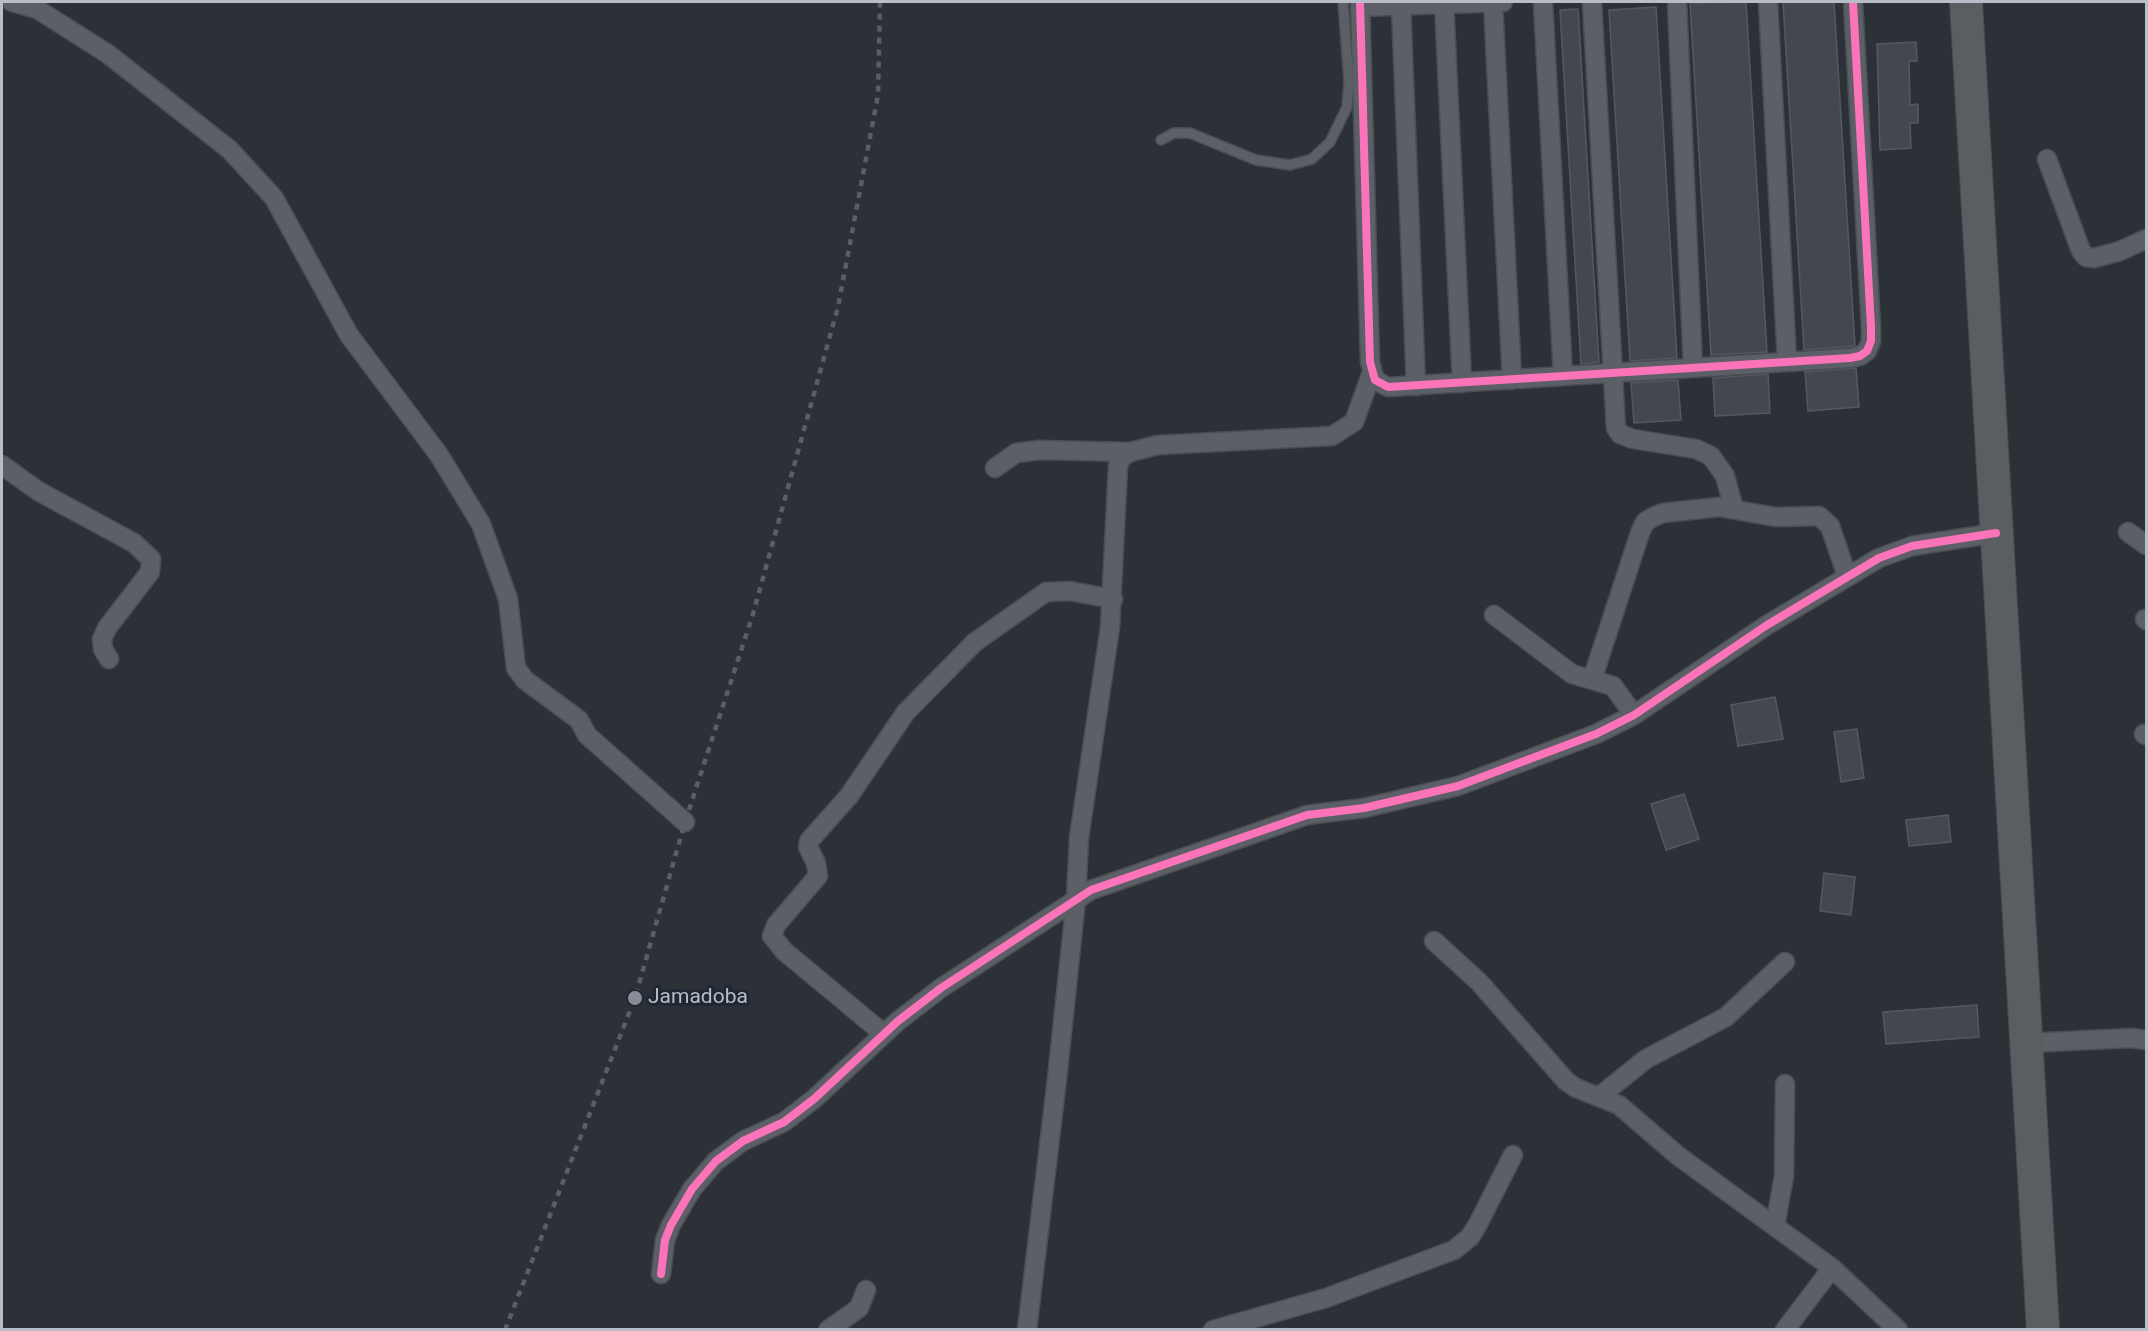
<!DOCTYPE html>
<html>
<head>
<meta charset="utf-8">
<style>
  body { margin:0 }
  #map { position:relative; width:2148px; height:1331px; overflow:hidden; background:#2c3138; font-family:Roboto,sans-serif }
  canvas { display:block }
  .frame { position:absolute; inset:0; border:3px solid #b8bdc8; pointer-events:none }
</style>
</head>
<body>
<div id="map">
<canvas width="2148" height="1331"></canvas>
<div class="frame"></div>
</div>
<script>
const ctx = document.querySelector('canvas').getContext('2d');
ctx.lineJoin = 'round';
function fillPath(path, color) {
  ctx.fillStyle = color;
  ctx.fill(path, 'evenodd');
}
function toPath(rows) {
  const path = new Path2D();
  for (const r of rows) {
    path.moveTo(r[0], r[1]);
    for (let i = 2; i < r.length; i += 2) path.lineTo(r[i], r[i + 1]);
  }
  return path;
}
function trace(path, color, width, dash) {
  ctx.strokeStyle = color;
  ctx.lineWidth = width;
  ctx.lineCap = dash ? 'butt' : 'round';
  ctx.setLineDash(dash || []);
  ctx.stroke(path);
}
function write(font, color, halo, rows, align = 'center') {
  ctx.font = font + ' Roboto,sans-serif';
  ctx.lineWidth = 6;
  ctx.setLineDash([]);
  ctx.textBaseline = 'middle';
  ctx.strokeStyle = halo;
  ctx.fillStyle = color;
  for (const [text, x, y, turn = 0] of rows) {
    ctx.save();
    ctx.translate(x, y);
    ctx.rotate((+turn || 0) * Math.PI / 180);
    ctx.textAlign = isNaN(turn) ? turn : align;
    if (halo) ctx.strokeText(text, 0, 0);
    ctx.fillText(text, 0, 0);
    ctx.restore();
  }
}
const building = toPath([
  [1746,2,1767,352,1711,355,1690,3,1746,2],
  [1783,2,1834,2,1855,346,1804,350,1783,2],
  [1656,7,1677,358,1630,361,1609,10,1656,7],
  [1578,9,1599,362,1581,364,1560,10,1578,9],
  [1916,42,1917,61,1909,61,1910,105,1918,104,1918,123,1910,123,1911,148,1880,150,1877,44,1916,42],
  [1856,368,1859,407,1808,411,1805,372,1856,368],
  [1768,374,1770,413,1715,416,1713,378,1768,374],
  [1678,380,1681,420,1634,423,1631,383,1678,380],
  [1775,697,1783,739,1738,746,1731,705,1775,697],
  [1857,729,1864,778,1841,782,1834,732,1857,729],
  [1684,794,1699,839,1666,850,1651,804,1684,794],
  [1948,815,1951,842,1909,846,1906,820,1948,815],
  [1824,873,1855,877,1851,915,1820,911,1824,873],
  [1977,1005,1979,1037,1886,1044,1883,1012,1977,1005]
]);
const lane = toPath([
  [1161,140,1174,133,1190,133,1256,160,1290,165,1312,159,1330,142,1347,107,1349,81,1343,2]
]);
const street = toPath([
  [12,2,37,9,108,54,230,150,274,198,349,335,439,455,481,524,508,599,516,668,525,680,579,720,587,735,685,822],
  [1360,2,1370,362,1375,380,1388,387,1850,358,1860,356,1867,351,1871,341,1871,327,1853,2],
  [1444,2,1462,383],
  [1493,2,1512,380],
  [1543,2,1563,376],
  [1592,2,1616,428,1620,434,1633,439,1696,449,1711,456,1725,476,1734,509],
  [1677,2,1693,368],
  [1768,2,1787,362],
  [1401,5,1416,386],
  [1360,7,1503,2],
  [2047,159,2081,251,2086,257,2094,258,2120,251,2146,239],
  [2,465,38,491,134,543,151,559,150,572,107,628,102,639,103,649,109,659],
  [995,468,1016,453,1039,450,1130,452],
  [2128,532,2146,545],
  [1494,615,1572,674,1613,686,1634,715],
  [2145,619,2146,620],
  [1592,680,1640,533,1645,522,1653,517,1663,513,1719,507,1776,517,1819,516,1830,526,1847,576],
  [2144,734,2146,735],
  [1434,941,1479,982,1566,1081,1576,1088,1619,1105,1677,1155,1832,1268,1898,1330],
  [884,1034,784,951,772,936,776,925,818,876,816,863,808,847,809,841,849,796,906,712,975,642,1046,592,1070,591,1113,599],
  [2026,1043,2131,1038,2146,1040],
  [1600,1096,1646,1059,1726,1017,1785,962],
  [1775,1226,1784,1176,1785,1084],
  [661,1274,665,1240,671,1225,692,1189,716,1161,743,1141,784,1122,814,1099,898,1021,941,988,1091,890,1307,815,1364,808,1458,786,1596,734,1634,715,1767,625,1879,558,1912,546,1996,533],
  [828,1330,859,1308,866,1290],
  [1027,1330,1057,1079,1076,899,1079,838,1110,627,1118,466,1121,458,1130,452,1158,445,1332,436,1354,422,1372,372],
  [1213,1330,1326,1298,1454,1250,1470,1237,1478,1224,1513,1155],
  [1785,1330,1832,1268]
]);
const highway = toPath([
  [1966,2,2043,1330]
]);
const rail = toPath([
  [505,1330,635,998,685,822,753,614,838,307,878,95,880,2]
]);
const cycleway = toPath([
  [1360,2,1370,362,1375,380,1388,387,1850,358,1860,356,1867,351,1871,341,1871,327,1853,2],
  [661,1274,665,1240,671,1225,692,1189,716,1161,743,1141,784,1122,814,1099,898,1021,941,988,1091,890,1307,815,1364,808,1458,786,1596,734,1634,715,1767,625,1879,558,1912,546,1996,533]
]);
const markers = [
  [635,998,8,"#878c96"]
];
const poiNames = [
  ["Jamadoba",648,998]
];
fillPath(building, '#44484e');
trace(building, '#55585f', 1.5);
trace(lane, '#4a4d53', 12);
trace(street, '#4a4d53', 21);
trace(highway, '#494d53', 34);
trace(lane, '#5c5f66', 9);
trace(street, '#5c5f66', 18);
trace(highway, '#5b5e60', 32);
trace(rail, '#5b5f64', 4.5, [6, 6]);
trace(cycleway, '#fb73b8', 8);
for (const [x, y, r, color] of markers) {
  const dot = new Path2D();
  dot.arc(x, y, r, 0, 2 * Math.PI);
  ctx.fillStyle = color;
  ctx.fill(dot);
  trace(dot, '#202732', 2);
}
write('21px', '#b8bdc8', '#202732', poiNames, 'left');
</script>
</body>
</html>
